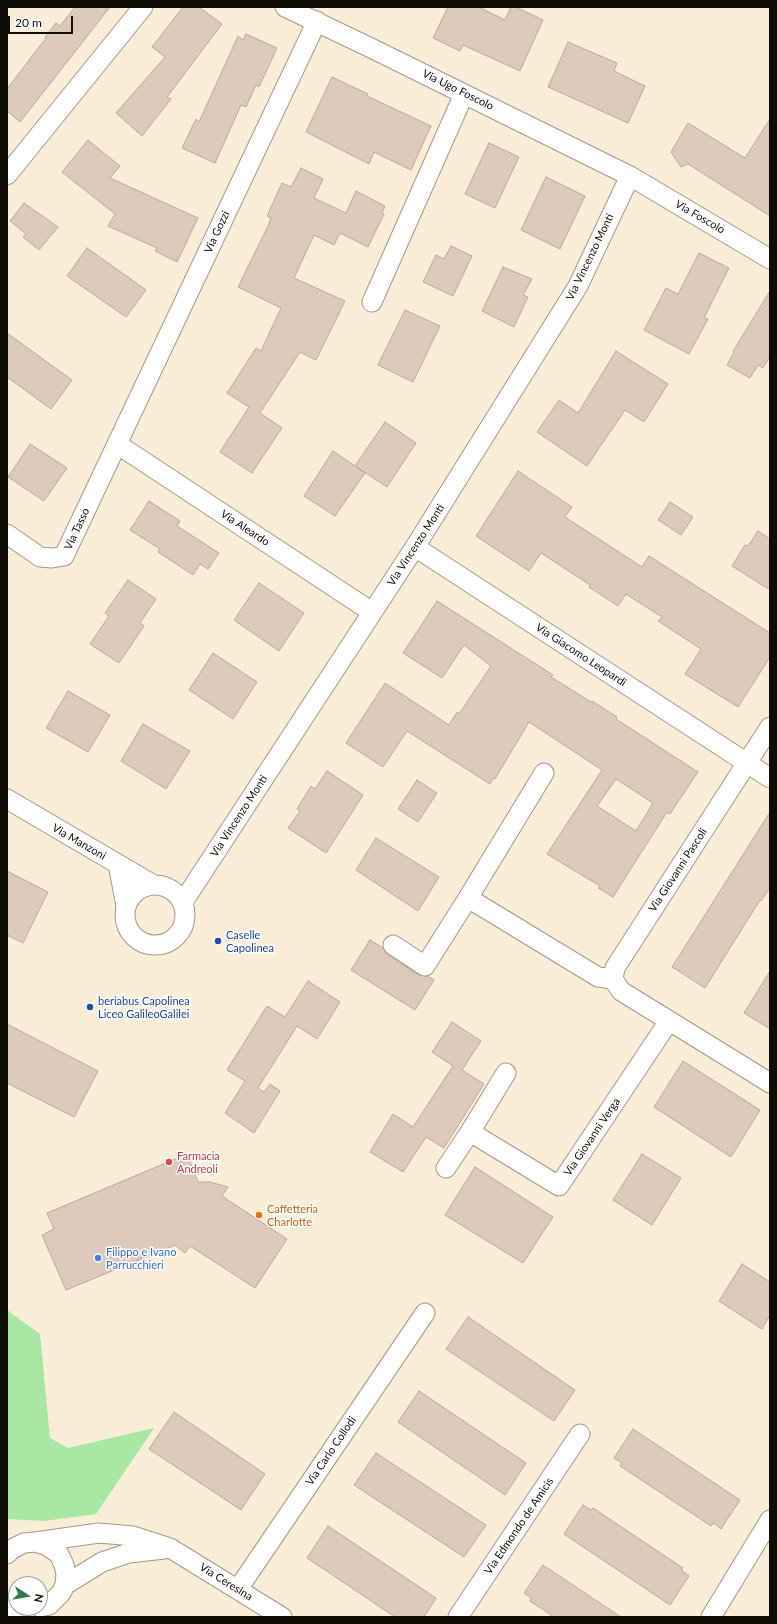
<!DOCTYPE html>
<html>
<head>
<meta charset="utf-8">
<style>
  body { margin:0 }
  #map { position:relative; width:777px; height:1624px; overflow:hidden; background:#faeed9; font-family:Lato,sans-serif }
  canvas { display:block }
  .frame { position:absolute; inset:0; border:8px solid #100c06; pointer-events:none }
  .north { position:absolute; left:8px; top:1576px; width:40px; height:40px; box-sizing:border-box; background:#fff; border:1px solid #9f9e9b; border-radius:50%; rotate:102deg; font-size:11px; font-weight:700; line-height:16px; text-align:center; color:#100c06 }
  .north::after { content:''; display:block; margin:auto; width:14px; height:18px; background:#2d7b4b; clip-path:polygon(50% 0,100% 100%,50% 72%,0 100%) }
  .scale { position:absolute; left:8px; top:16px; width:65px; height:18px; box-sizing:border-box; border:2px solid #100c06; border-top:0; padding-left:5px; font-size:12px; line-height:14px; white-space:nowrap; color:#100c06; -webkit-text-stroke:3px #fff; paint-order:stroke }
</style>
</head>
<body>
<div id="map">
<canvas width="777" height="1624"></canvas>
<div class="frame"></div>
<div class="north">N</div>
<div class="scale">20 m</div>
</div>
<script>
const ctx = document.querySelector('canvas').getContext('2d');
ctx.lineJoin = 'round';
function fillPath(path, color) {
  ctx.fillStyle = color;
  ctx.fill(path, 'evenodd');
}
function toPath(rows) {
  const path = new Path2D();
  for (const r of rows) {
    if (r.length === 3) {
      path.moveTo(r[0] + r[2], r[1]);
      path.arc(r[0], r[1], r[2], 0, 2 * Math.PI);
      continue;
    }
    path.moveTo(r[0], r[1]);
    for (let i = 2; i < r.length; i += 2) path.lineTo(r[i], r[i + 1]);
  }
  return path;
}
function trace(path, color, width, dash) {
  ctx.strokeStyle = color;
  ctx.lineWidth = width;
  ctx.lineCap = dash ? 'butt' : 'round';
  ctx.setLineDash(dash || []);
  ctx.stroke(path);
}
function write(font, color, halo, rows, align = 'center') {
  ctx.font = font + ' Lato,sans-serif';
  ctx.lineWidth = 3;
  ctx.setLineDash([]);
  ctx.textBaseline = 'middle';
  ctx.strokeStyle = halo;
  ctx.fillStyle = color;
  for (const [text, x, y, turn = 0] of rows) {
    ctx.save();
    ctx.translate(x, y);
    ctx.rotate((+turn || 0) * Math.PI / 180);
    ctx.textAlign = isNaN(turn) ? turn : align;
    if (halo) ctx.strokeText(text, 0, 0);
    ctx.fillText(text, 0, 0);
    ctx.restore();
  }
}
const green = toPath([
  [7,1310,40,1334,50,1438,68,1448,154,1428,96,1514,44,1521,7,1519]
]);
const building = toPath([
  [75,7,110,7,20,122,7,111,7,89,46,38,45,37,56,23,60,26,75,7],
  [183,7,199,7,222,24,167,97,171,99,142,136,116,113,165,57,152,47,183,7],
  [448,7,479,7,505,20,511,7,516,7,543,20,520,71,463,45,460,51,433,38,448,7],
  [246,34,277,48,259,87,256,85,246,107,241,105,215,163,182,148,196,119,199,122,238,36,243,40,246,34],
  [568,42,617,63,614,71,645,86,628,123,548,87,568,42],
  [332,77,368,94,367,96,431,126,411,170,374,152,369,164,306,132,332,77],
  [770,119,770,216,688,164,681,167,671,152,688,123,745,158,770,119],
  [88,140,120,166,110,178,198,218,177,262,155,251,157,248,108,226,115,214,62,172,88,140],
  [489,143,519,157,495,208,465,194,489,143],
  [301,168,323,179,314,198,346,213,356,191,385,206,382,213,384,214,368,247,340,233,334,245,314,235,294,278,345,301,316,360,300,352,260,413,282,428,252,473,220,452,249,407,227,393,256,348,261,351,281,308,238,287,268,226,271,218,267,216,282,183,291,187,301,168],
  [546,177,585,196,560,249,521,230,546,177],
  [24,203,58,227,39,250,23,237,26,234,10,221,24,203],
  [451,246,472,256,453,296,423,282,436,255,444,259,451,246],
  [87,248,146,290,126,317,67,276,87,248],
  [699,253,729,268,704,318,708,319,689,354,644,330,666,288,678,294,699,253],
  [503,267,532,279,523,295,528,297,514,327,482,311,503,267],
  [770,291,770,356,763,368,758,365,750,378,727,365,734,352,733,351,770,291],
  [405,310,440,326,413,382,378,365,405,310],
  [7,333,72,380,51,409,7,377,7,333],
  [616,351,668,384,644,422,625,410,587,466,537,432,559,400,578,413,616,351],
  [385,422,416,443,387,487,355,466,385,422],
  [30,444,67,468,44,501,8,477,30,444],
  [333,451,365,473,335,516,304,496,333,451],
  [518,471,572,507,565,517,642,567,649,556,770,633,770,657,738,707,685,674,701,649,658,621,662,617,626,594,618,606,589,587,590,585,541,553,529,571,476,536,518,471],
  [149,501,180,521,177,526,219,553,208,569,200,564,193,575,158,552,160,549,130,530,149,501],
  [670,502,693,517,681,535,658,520,670,502],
  [758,531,770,539,770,590,732,566,745,545,748,546,758,531],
  [128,580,156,599,140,623,144,626,119,663,90,644,109,616,105,613,128,580],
  [259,583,304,613,279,651,234,620,259,583],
  [437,601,553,675,551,677,591,702,592,701,617,717,616,719,698,772,670,814,667,812,613,897,598,888,600,886,547,854,602,770,529,722,495,779,493,778,490,784,407,731,383,767,346,743,385,683,449,725,457,712,459,714,491,666,464,645,442,678,403,653,437,601],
  [616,779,653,803,636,831,597,806,616,779],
  [213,653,257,682,233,719,189,690,213,653],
  [68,691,110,715,88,752,46,728,68,691],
  [143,724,190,751,166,789,121,761,143,724],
  [327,771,363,795,326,853,288,828,300,811,297,809,311,786,315,789,327,771],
  [417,780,437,793,418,822,398,809,417,780],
  [770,812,770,888,761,901,760,900,705,988,672,967,770,812],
  [376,838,439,877,418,911,356,870,376,838],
  [7,871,48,892,23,943,7,935,7,871],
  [370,940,383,948,387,954,419,975,427,976,434,980,415,1010,351,970,370,940],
  [770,971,770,1029,744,1013,770,971],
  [308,981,340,1002,317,1039,297,1026,258,1088,264,1092,270,1084,280,1091,254,1133,225,1113,245,1081,227,1070,267,1006,285,1017,308,981],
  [452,1022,481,1041,462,1070,484,1084,444,1148,426,1137,403,1172,370,1152,393,1114,413,1127,453,1066,432,1052,452,1022],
  [7,1024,98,1071,74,1117,7,1083,7,1024],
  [683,1061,760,1110,731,1157,654,1107,683,1061],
  [187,1154,198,1182,210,1182,228,1187,222,1196,287,1239,255,1288,190,1246,185,1253,175,1245,66,1290,42,1235,54,1229,47,1213,187,1154],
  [642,1154,681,1178,652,1225,613,1200,642,1154],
  [475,1167,553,1217,523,1263,445,1215,475,1167],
  [742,1264,770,1282,770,1315,762,1329,719,1301,742,1264],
  [468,1317,575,1390,554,1421,446,1349,468,1317],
  [419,1391,526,1463,505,1495,398,1422,419,1391],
  [174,1412,265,1474,241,1510,149,1449,174,1412],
  [633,1429,740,1500,721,1529,714,1523,711,1526,620,1466,622,1463,614,1458,633,1429],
  [376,1453,486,1525,464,1557,354,1485,376,1453],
  [583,1505,591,1510,593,1508,683,1568,681,1570,689,1576,670,1605,564,1534,583,1505],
  [328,1526,436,1598,424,1617,395,1617,307,1558,328,1526],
  [543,1565,621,1617,554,1617,530,1601,531,1598,524,1593,543,1565]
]);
const street = toPath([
  [285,7,369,47,630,176,770,259],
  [7,175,143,7],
  [372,302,464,94],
  [117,444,372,612],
  [7,534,40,557,52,558,64,556,317,21],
  [415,547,770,778],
  [7,799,152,884],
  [118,864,126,906],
  [155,915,30],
  [468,898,544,773],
  [183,902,415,547,578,286,630,176],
  [393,945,425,966,468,898,598,977,613,979,621,991,770,1083],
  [613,979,615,968,770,727],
  [506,1073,470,1132,559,1186,669,1021],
  [446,1168,470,1132],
  [35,1542,99,1533,133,1536,170,1548,282,1617],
  [7,1554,12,1549,24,1543,35,1542,46,1545,59,1554,64,1565,66,1574,65,1585,61,1593,49,1605,40,1607],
  [65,1585,102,1562,129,1553,164,1549],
  [238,1589,425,1313],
  [13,1602,14,1617],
  [458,1617,580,1434],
  [711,1617,770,1520]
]);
const markers = [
  [218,941,4,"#1a4fb4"],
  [90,1007,4,"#1a4fb4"],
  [169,1162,4,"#e0444e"],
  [259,1215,4,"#e8710a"],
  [98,1258,4,"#3f7fe0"]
];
const streetNames = [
  ["Via Ugo Foscolo",458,90,26],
  ["Via Foscolo",700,217,30],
  ["Via Gozzi",217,232,-65],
  ["Via Vincenzo Monti",590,257,-64],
  ["Via Aleardo",245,528,33],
  ["Via Tasso",77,529,-65],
  ["Via Vincenzo Monti",416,545,-57],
  ["Via Giacomo Leopardi",581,655,33],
  ["Via Vincenzo Monti",239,816,-57],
  ["Via Manzoni",79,842,30],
  ["Via Giovanni Pascoli",678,870,-57],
  ["Via Giovanni Verga",592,1137,-56],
  ["Via Carlo Collodi",331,1451,-56],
  ["Via Edmondo de Amicis",519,1526,-56],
  ["Via Ceresina",226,1582,32]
];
const transitNames = [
  ["Caselle",226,935],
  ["Capolinea",226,948],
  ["beriabus Capolinea",98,1001],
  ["Liceo GalileoGalilei",98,1014]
];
const healthNames = [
  ["Farmacia",177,1156],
  ["Andreoli",177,1169]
];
const foodNames = [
  ["Caffetteria",267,1209],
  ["Charlotte",267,1222]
];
const shopNames = [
  ["Filippo e Ivano",106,1252],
  ["Parrucchieri",106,1265]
];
fillPath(green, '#a8e7a3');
fillPath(building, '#ddc9ba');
trace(building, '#baa799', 1);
trace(street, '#a29784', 21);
trace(street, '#fff', 19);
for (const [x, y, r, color] of markers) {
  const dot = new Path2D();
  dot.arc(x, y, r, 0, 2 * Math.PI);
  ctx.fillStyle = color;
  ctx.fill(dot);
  trace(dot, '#fff', 1.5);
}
write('11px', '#100c06', '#fff', streetNames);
write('11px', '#164399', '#fff', transitNames, 'left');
write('11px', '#be3a42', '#fff', healthNames, 'left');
write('11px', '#c56008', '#fff', foodNames, 'left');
write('11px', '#366cbe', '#fff', shopNames, 'left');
</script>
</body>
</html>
